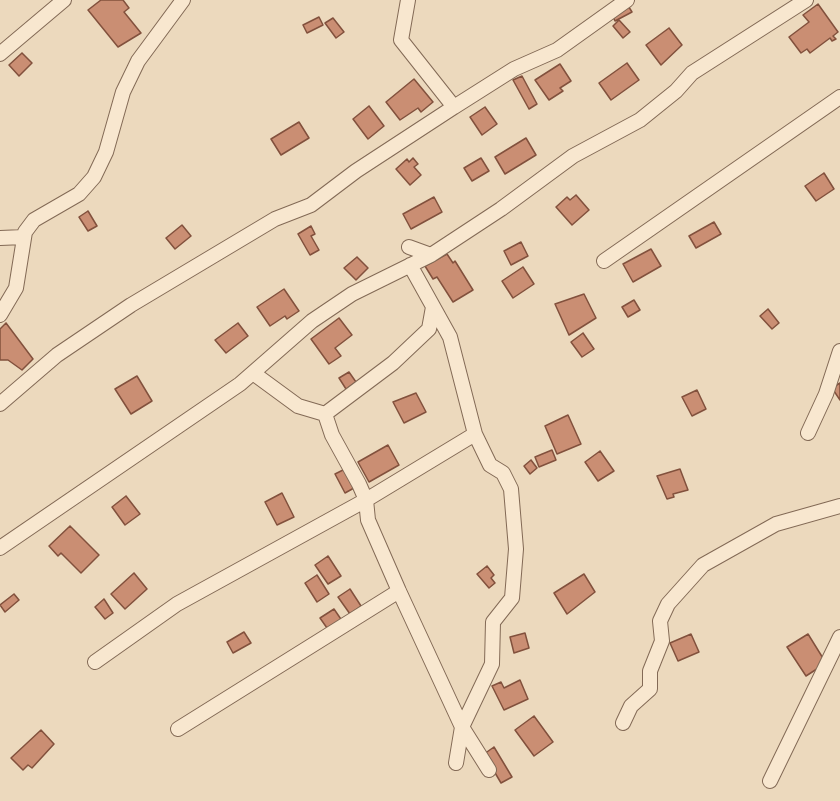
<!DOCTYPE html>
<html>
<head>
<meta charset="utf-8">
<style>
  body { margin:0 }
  canvas { display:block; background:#ecd9bd }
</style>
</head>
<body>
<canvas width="840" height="801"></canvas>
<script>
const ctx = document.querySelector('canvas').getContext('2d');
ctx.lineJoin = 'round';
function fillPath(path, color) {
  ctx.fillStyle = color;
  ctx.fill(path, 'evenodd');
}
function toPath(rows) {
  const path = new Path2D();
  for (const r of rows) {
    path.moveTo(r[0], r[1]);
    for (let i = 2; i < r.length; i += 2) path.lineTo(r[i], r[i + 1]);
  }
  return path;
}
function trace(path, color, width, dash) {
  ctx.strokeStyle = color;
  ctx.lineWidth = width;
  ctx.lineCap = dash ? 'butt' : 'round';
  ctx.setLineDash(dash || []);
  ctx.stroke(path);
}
const building = toPath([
  [101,0,123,0,129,8,124,12,141,33,118,47,88,10,101,0],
  [627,4,632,12,615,21,611,12,627,4],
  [818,4,838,32,833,36,836,39,832,41,830,38,810,53,807,49,801,53,789,37,809,22,803,15,818,4],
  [319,17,323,25,307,33,303,25,319,17],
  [333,18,344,32,336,38,325,23,333,18],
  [619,20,630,32,623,38,613,26,619,20],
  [669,28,682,45,661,65,646,45,669,28],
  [22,53,32,63,19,76,9,65,22,53],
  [627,63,639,80,611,100,599,83,627,63],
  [560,64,571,81,560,88,563,91,549,100,535,80,560,64],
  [522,76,537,104,529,109,513,80,522,76],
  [414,79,433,102,421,112,418,108,400,120,386,102,414,79],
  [369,106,384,126,368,139,353,119,369,106],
  [485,107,497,124,482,135,470,117,485,107],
  [299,122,309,138,281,155,271,139,299,122],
  [526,138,536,155,505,174,495,157,526,138],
  [413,158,418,164,414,167,421,175,410,185,396,169,407,159,409,162,413,158],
  [481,158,489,171,472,181,464,168,481,158],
  [824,173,834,189,816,201,805,186,824,173],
  [576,195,589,210,572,225,556,207,567,197,570,200,576,195],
  [434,197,442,212,411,229,403,214,434,197],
  [88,211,97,226,88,231,79,217,88,211],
  [714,222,721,234,696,248,689,236,714,222],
  [182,225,191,236,175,249,166,238,182,225],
  [311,226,315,234,311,236,319,250,310,255,298,234,311,226],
  [521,242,528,256,511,265,504,251,521,242],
  [651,249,661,266,633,282,623,264,651,249],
  [447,254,453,263,455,261,473,290,453,302,437,277,433,279,425,266,447,254],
  [357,257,368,268,356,280,344,268,357,257],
  [523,267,534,284,513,298,502,281,523,267],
  [284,289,299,311,287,319,285,316,270,326,257,307,284,289],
  [584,294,596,318,569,335,555,304,584,294],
  [634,300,640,310,628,317,622,307,634,300],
  [768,309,779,323,772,329,760,316,768,309],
  [339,318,352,335,335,348,341,356,329,364,311,339,339,318],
  [6,323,33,359,22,370,8,360,0,360,0,329,6,323],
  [238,323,248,336,226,353,215,340,238,323],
  [583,333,594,349,582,357,571,342,583,333],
  [349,372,356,382,346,389,339,378,349,372],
  [137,376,152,401,131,414,115,389,137,376],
  [840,383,840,400,832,388,840,383],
  [697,390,706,409,692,416,682,397,697,390],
  [416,393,426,412,404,423,393,402,416,393],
  [568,415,581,444,557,454,545,426,568,415],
  [388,445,399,465,369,482,358,462,388,445],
  [552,450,556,460,539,467,535,457,552,450],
  [600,451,614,471,598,481,585,462,600,451],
  [531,460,537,468,530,474,524,466,531,460],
  [345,469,354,488,345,493,335,474,345,469],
  [680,469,688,490,673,494,674,497,667,499,657,476,680,469],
  [282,493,294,517,277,525,265,502,282,493],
  [126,496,140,514,125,525,112,507,126,496],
  [70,526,99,555,81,573,61,553,58,556,49,546,70,526],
  [328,556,341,576,328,584,315,565,328,556],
  [487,566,494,575,491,578,495,583,489,588,477,574,487,566],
  [134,573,147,589,125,609,111,594,134,573],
  [584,574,595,592,567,614,554,593,584,574],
  [317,575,329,594,317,602,305,583,317,575],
  [350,589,361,606,350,614,338,597,350,589],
  [14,594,19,600,5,612,0,605,14,594],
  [104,599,113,613,105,619,95,607,104,599],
  [334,609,347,628,334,638,320,618,334,609],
  [244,632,251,643,233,653,227,642,244,632],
  [525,633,529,648,514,653,510,637,525,633],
  [691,634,699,652,678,661,670,643,691,634],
  [808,634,826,663,806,676,787,647,808,634],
  [520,680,528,699,504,710,492,686,501,682,504,688,520,680],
  [534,716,553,742,534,756,515,730,534,716],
  [41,730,54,744,32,768,28,765,23,770,11,758,41,730],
  [494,747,512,777,501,783,484,754,494,747]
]);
const minor = toPath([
  [408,0,401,40,454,107,514,69,557,50,627,0],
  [0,54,64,0],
  [0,238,24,237],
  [409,247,431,255,501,209,573,156,640,120,676,91,692,73,806,0],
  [604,261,840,97],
  [433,307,429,329,393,363,325,414,332,435,359,484,366,500,368,520,399,591,462,727,489,770],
  [0,315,16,288,25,232,34,220,79,194,94,177,106,152,123,92,138,61,183,0],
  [253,373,298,406,325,414],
  [0,404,57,355,131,305,275,219,311,205,356,171,454,107],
  [808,433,826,394,840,351],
  [0,548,240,384,312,321,352,294,431,255],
  [95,662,177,604,366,500,475,434,450,337,410,265],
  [623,723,631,706,650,689,650,671,662,641,660,621,668,604,703,565,776,524,840,506],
  [178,729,399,591],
  [456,763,462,727,492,664,493,622,512,598,516,549,511,489,503,473,490,465,475,434],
  [770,781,840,637]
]);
fillPath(building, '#ca8e73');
trace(building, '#82513d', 1.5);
trace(minor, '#836a56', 16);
trace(minor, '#f8e7cf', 14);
</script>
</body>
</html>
